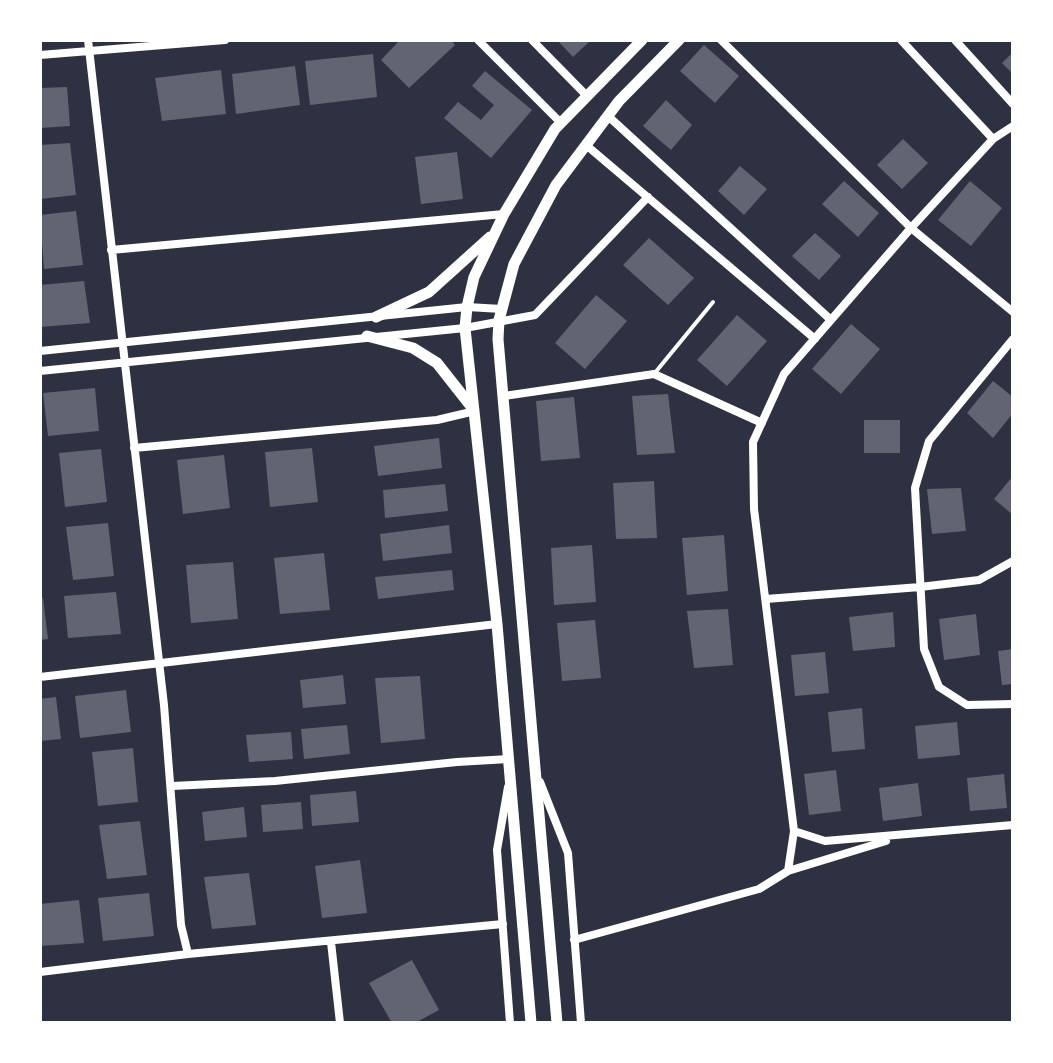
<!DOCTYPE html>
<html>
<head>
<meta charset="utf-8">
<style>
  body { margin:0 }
  #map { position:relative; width:1053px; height:1063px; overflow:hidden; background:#2d3142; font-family:"Asap Condensed",sans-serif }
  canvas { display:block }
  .frame { position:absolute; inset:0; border:42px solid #fff; pointer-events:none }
</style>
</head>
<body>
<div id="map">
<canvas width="1053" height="1063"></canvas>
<div class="frame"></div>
</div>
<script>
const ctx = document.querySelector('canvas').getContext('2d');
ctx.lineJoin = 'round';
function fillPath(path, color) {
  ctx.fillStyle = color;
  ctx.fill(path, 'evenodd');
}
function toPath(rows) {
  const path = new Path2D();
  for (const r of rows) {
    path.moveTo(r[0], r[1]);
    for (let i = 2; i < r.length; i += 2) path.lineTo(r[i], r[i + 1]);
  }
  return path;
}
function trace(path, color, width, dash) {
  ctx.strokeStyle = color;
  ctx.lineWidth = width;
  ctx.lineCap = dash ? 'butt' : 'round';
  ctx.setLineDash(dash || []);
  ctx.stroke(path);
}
const building = toPath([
  [400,40,451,40,455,45,409,88,381,60],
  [557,40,591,40,573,57],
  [704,45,739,76,715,103,680,71],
  [1013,52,1013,74,1002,63],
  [373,54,377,97,310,105,305,61],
  [295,66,300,105,236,114,232,74],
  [221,70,226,114,162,121,155,78],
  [485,71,532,110,491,158,444,118,458,102,481,120,494,105,472,86],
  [67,87,70,126,40,128,40,88],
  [666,100,692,125,671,150,643,126],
  [903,139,928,163,902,189,877,165],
  [70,143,76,195,40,199,40,145],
  [457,152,463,199,421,204,415,157],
  [740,166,767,189,744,215,718,191],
  [844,181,879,213,858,237,822,204],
  [970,181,1002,208,971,246,938,220],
  [76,211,83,265,44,269,40,215],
  [815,233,841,256,819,280,792,256],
  [649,238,694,278,668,305,623,265],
  [84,281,90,323,40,327,40,285],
  [596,295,627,321,585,369,555,343],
  [737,315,767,341,727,386,697,360],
  [851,324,880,349,841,394,812,369],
  [993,381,1013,397,1013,413,993,438,967,413],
  [95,388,99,431,48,436,43,393],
  [668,394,675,453,637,455,632,396],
  [574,397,580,458,541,461,536,401],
  [864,420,900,420,900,453,864,453],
  [439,438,442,468,378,476,374,446],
  [312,448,318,502,270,507,265,452],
  [101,449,107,502,65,507,59,453],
  [224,455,230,508,183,514,177,460],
  [1013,476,1013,515,994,499],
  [654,481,657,538,616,539,613,483],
  [445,484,448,511,385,518,383,490],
  [961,488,966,531,932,534,927,489],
  [108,523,114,576,73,580,66,527],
  [449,525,452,553,383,561,380,534],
  [724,535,728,591,687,595,682,538],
  [592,545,596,602,554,605,551,548],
  [324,553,330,610,280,614,274,558],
  [233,562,238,619,191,623,186,565],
  [452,570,454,590,378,599,375,577],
  [116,592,121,634,68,638,64,596],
  [40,598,43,598,48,639,40,640],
  [728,609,733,665,694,668,687,611],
  [893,612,895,647,853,651,849,617],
  [976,614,980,655,944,660,939,619],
  [595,620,601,678,562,681,557,623],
  [1013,649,1013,684,1002,685,998,651],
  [825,652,829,693,795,696,791,655],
  [343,675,346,704,303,708,300,680],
  [420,676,425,739,381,743,375,678],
  [126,690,131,732,80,738,75,696],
  [56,697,61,739,40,741,40,699],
  [862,708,865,749,832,752,828,712],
  [957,722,960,755,918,759,915,726],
  [347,725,350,754,304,759,301,729],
  [291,732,293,759,249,762,246,735],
  [133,748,138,802,98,806,92,752],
  [836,770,841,811,809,815,804,774],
  [1004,774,1007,808,970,811,967,778],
  [918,783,922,816,883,821,879,788],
  [356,791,359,822,312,826,310,795],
  [301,802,303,829,263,832,261,805],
  [244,807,247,837,205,841,202,812],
  [140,821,147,875,107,879,99,825],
  [360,860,367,913,322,918,315,866],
  [249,873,256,925,212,929,204,877],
  [149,893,154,936,103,941,98,898],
  [79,900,84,943,40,946,40,904],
  [412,960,439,1010,415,1023,392,1023,369,983]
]);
const service = toPath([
  [654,374,713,302]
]);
const minor = toPath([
  [478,40,561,123],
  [532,40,587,96],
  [721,40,911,228,1013,312],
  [901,40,993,139],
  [955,40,1013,104],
  [40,55,225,40],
  [608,116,831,320],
  [586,145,815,339],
  [111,250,504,214],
  [1013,339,929,441,915,488,924,649,939,687,967,705,1013,704],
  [40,351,467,307,502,309],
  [40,371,465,328,535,315,648,197],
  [504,396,654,374,762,423],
  [134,448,437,420,475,411],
  [766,599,920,587,979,580,1013,561],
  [40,677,497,624],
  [540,782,568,853,581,1023],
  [172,786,275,781,457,762,509,759],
  [508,787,497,850,510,1023],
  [794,831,825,841,1013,825],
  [788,871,886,841],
  [574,940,759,889,788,871,794,831,754,509,753,442,784,374,911,228,993,139,1013,126],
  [331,942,340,1023],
  [188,954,503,924],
  [40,972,188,954,181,925,164,705,88,40]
]);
const secondary = toPath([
  [376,317,429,292,490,237],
  [367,336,413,348,437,363,474,410],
  [531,1023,497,624,465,328,467,307,474,277,504,214,555,129,642,40],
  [557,1023,498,339,499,320,514,264,556,185,619,101,679,40]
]);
fillPath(building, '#626471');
trace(service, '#fff', 4);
trace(minor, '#fff', 8);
trace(secondary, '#fff', 11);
</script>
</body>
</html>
